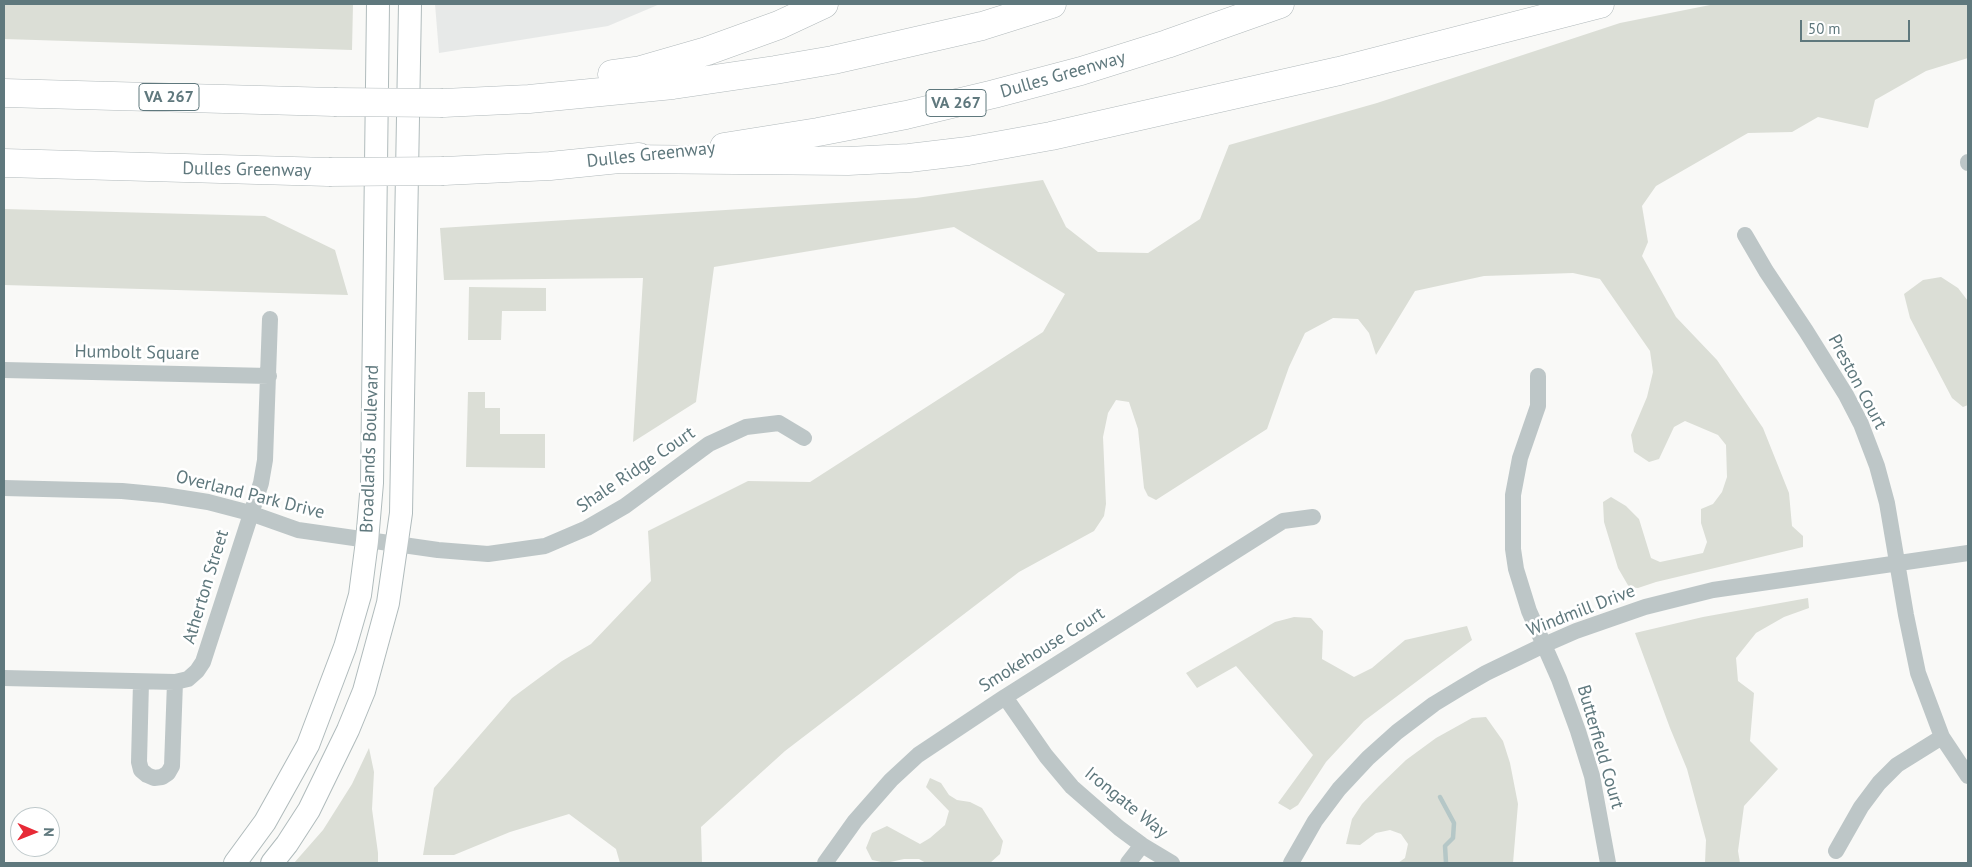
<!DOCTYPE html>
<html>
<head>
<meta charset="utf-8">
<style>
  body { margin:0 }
  #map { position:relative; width:1972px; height:867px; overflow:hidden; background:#f9f9f7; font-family:"PT Sans",sans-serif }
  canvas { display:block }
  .frame { position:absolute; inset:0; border:5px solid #5f787d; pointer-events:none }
  .north { position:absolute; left:10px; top:807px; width:50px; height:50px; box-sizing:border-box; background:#fff; border:1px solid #bfc9cb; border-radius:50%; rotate:91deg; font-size:14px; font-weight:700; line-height:20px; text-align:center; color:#5f787d }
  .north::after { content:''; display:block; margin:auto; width:18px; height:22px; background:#e72a36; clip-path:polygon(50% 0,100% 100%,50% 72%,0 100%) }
  .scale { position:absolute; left:1800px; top:20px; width:110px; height:22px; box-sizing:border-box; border:2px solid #5f787d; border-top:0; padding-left:6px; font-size:15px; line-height:18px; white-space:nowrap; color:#5f787d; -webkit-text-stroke:4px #fff; paint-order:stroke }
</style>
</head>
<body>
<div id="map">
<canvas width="1972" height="867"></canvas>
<div class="frame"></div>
<div class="north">N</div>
<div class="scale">50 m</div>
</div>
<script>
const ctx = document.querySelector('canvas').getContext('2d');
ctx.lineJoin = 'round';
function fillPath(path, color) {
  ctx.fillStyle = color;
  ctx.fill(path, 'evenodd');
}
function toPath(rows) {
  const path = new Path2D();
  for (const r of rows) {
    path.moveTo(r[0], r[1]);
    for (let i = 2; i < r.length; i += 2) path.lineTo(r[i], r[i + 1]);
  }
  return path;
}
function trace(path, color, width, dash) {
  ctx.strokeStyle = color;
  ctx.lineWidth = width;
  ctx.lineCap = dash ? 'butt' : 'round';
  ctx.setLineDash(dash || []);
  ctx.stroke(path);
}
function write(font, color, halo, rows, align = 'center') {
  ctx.font = font + ' "PT Sans",sans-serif';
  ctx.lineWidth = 5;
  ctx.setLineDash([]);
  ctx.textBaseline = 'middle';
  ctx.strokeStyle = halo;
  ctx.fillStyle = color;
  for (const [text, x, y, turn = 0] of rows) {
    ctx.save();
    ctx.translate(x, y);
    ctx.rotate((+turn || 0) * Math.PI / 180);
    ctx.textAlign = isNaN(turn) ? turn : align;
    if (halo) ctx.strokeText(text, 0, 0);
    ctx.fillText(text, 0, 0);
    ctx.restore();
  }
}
const built = toPath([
  [435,4,660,4,608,26,439,53]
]);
const green = toPath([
  [4,4,353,4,352,50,4,39],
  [1715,4,1968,4,1968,58,1926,71,1875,100,1868,128,1818,117,1792,132,1748,133,1656,186,1642,206,1648,242,1642,256,1676,317,1717,360,1763,428,1789,493,1792,526,1803,536,1803,547,1656,582,1638,588,1629,587,1618,568,1604,522,1603,502,1611,497,1626,506,1639,519,1651,558,1660,562,1703,553,1707,542,1701,523,1701,509,1713,504,1722,492,1727,477,1726,445,1718,435,1685,421,1674,427,1659,459,1649,462,1634,452,1631,435,1647,397,1653,372,1650,351,1600,279,1573,273,1484,276,1415,291,1376,355,1369,333,1358,319,1333,318,1305,333,1289,367,1267,429,1156,500,1148,496,1144,488,1138,429,1129,402,1116,400,1108,413,1103,437,1106,504,1104,516,1094,531,1019,572,785,751,701,827,702,863,620,863,616,849,569,814,510,832,454,855,423,855,434,788,512,698,562,661,591,644,651,581,648,531,748,481,810,482,1043,332,1065,294,954,227,714,267,696,402,633,442,643,278,444,280,440,228,916,198,1043,180,1066,227,1098,252,1148,253,1200,219,1229,145,1377,103,1620,23],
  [4,209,265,216,335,250,348,295,4,285],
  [1941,277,1958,288,1968,301,1968,405,1963,407,1952,398,1910,318,1904,294,1923,280],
  [469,287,546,288,546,311,502,311,501,340,468,340],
  [468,392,485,392,485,408,500,408,500,434,545,434,545,468,466,467],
  [1808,598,1809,608,1784,617,1756,633,1736,658,1738,681,1754,693,1750,741,1778,769,1744,806,1738,851,1740,863,1705,863,1706,840,1687,769,1670,728,1635,633,1703,617],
  [1294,617,1311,618,1323,631,1322,659,1354,677,1372,668,1405,640,1467,626,1472,640,1364,721,1326,762,1298,805,1290,810,1278,803,1313,755,1236,666,1197,688,1186,673,1275,622],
  [1486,717,1503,741,1510,763,1518,804,1513,863,1398,863,1405,858,1408,844,1401,834,1390,830,1376,833,1360,845,1346,844,1352,819,1362,804,1379,786,1406,760,1436,738,1472,718],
  [369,748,374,772,372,809,378,853,378,863,294,863,323,830,352,784],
  [930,778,941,783,949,795,957,800,970,802,982,808,1003,841,1000,854,990,863,926,863,919,859,904,859,886,863,872,860,866,848,872,833,887,826,920,844,930,838,945,825,949,811,926,787]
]);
const stream = toPath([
  [1440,797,1454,823,1453,838,1445,846,1446,863]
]);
const minor = toPath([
  [1968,162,1968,163],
  [1745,235,1766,271,1806,331,1846,395,1861,424,1877,466,1887,503,1906,615,1918,673,1942,737,1968,776],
  [4,370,269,376],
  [1538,376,1538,406,1520,458,1513,495,1513,549,1516,569,1529,611,1559,679,1578,731,1592,776,1608,863],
  [4,488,122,491,164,495,208,502,250,513,298,530,438,550,488,554,545,546,587,528,625,506,709,444,746,427,779,423,804,438],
  [4,678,175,682,188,679,197,671,203,662,261,483,265,460,270,319],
  [141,682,139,762,141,770,147,775,154,778,162,777,168,773,172,766,175,682],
  [1005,697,1046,756,1072,787,1119,828,1142,845,1172,863],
  [1836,851,1861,807,1879,783,1897,765,1942,737],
  [825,863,855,821,891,780,918,755,1005,697,1283,521,1313,517],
  [1128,863,1142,845],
  [1291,863,1315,821,1339,789,1368,758,1397,732,1434,704,1462,687,1486,673,1544,645,1576,631,1645,607,1713,590,1968,553]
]);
const secondary = toPath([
  [235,863,265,822,308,745,345,647,360,595,367,541,372,483,378,4],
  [272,863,287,844,309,810,348,730,364,691,388,603,401,513,410,4]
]);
const motorway = toPath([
  [612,74,641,70,707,51,779,25,824,4],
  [4,93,334,102],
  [443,103,529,99,673,85,775,70,833,60,982,26,1052,4],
  [724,147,818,132,906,115,994,94,1081,71,1167,44,1280,4],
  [621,159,848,161,909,158,968,151,1051,136,1339,71,1600,4],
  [4,163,329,172],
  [444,171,550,166,639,157]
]);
const motorwayBridge = toPath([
  [334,102,443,103],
  [329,172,444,171]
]);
const shields = [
  [169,97,60],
  [956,103,60]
];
const shieldNames = [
  ["VA 267",169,97],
  ["VA 267",956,103]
];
const streetNames = [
  ["Dulles Greenway",1063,75,-16],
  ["Dulles Greenway",651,155,-6],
  ["Dulles Greenway",247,170,1],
  ["Humbolt Square",137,353,1],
  ["Preston Court",1857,382,62],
  ["Broadlands Boulevard",370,449,-88],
  ["Shale Ridge Court",636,470,-34],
  ["Overland Park Drive",250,495,14],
  ["Atherton Street",206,587,-73],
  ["Windmill Drive",1581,611,-21],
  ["Smokehouse Court",1042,650,-32],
  ["Butterfield Court",1600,747,74],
  ["Irongate Way",1126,803,39]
];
fillPath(built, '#e7e9e8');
fillPath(green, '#dbded6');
trace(stream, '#b5c7c7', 4.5);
trace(secondary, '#b0bbbc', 24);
trace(motorway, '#b1b9bb', 29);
trace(minor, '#bdc6c7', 16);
trace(secondary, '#fff', 22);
trace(motorway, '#fff', 28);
trace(motorwayBridge, '#b1b9bb', 29, []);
trace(motorwayBridge, '#fff', 28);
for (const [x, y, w] of shields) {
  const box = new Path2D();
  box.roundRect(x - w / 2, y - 13.5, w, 27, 4);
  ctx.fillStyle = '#fff';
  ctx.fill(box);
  trace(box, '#5f787d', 1);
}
write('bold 16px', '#5f787d', null, shieldNames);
write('18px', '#5f787d', '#fff', streetNames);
</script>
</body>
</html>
